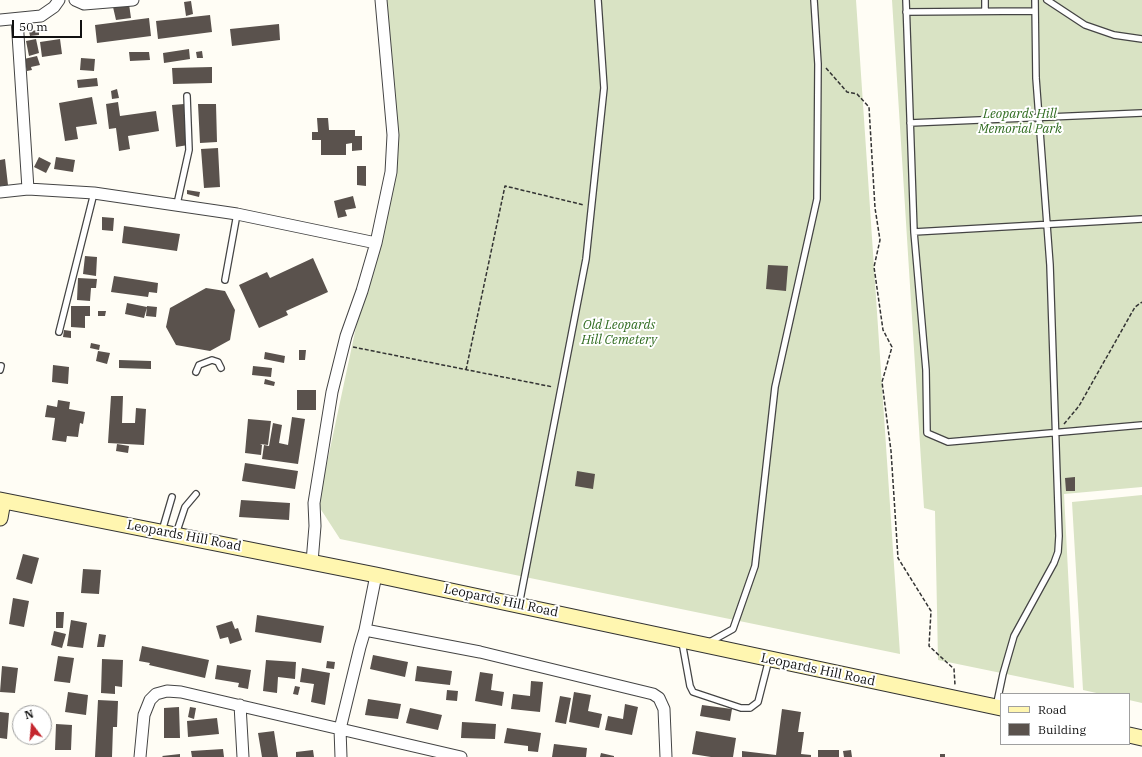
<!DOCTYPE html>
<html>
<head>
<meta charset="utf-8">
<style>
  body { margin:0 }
  #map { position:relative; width:1142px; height:757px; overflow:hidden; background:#fffdf5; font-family:"IBM Plex Serif",serif }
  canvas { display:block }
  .legend { position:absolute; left:1000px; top:693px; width:130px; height:52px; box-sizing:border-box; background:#fff; border:1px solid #a0a0a0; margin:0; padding:5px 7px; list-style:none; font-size:12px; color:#111 }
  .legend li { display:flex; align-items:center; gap:8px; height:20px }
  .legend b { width:20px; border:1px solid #a0a0a0 }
  .north { position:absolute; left:12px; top:705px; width:40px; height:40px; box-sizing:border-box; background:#fff; border:1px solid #a0a0a0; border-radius:50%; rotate:344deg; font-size:11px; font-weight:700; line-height:16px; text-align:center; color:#111 }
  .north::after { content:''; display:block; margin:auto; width:14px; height:18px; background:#c4262e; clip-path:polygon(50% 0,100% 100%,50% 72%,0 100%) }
  .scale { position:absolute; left:12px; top:20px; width:70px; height:18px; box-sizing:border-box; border:2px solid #111; border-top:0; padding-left:5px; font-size:12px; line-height:14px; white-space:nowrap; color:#111; -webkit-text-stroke:3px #fff; paint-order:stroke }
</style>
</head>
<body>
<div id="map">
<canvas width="1142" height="757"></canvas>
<ul class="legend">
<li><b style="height:5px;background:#fff6b0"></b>Road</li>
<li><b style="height:11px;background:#5a524d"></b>Building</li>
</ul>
<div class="north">N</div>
<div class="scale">50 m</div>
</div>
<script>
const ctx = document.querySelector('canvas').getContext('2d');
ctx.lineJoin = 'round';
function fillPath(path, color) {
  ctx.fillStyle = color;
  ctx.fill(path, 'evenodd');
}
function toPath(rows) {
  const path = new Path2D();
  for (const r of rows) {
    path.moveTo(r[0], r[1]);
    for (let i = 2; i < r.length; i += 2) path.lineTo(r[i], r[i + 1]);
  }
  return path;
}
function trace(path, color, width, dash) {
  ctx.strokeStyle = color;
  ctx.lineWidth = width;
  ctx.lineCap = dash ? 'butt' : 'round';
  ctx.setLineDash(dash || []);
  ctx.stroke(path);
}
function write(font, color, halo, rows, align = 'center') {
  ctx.font = font + ' "IBM Plex Serif",serif';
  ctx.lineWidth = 4;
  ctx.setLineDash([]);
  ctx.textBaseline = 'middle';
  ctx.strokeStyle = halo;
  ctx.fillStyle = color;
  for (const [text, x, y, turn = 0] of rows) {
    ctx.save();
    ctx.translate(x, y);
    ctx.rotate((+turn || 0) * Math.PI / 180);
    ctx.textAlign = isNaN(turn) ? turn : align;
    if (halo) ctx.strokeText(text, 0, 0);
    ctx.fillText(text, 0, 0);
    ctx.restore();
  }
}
const cemetery = toPath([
  [387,0,856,0,900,654,340,539,318,505,396,140],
  [892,0,1142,0,1142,487,1064,494,1074,688,938,660,935,511,924,508],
  [1142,495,1142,703,1129,700,1129,694,1101,694,1083,690,1072,502]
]);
const building = toPath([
  [191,1,193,14,186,16,184,2],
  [129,4,131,18,116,20,113,7],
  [210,15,212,32,158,39,156,21],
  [149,18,151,36,97,43,95,25],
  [279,24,280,40,232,46,230,29],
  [39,30,39,35,30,36,29,31],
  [36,39,39,53,29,56,26,41],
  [60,39,62,54,42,57,40,42],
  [189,49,190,59,164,63,163,53],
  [202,51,203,58,197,58,196,52],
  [129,52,149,52,150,60,130,61],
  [37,56,40,65,31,67,32,70,27,71,24,59],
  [81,58,95,59,94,71,80,70],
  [212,67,212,83,173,84,172,68],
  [97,78,98,86,78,88,77,80],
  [117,89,119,98,112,99,111,91],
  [92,97,97,124,76,127,78,139,65,141,59,103],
  [118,102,120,116,156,111,159,131,128,136,130,149,119,151,116,128,109,129,106,104],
  [184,104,188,145,176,147,172,105],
  [198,104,216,104,217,142,200,143],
  [317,118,328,118,329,130,355,130,355,136,362,136,362,150,352,151,352,143,346,144,346,155,321,155,321,140,312,140,312,132,318,132],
  [218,148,220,187,204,188,201,149],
  [39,157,51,163,46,173,34,167],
  [56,157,75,160,73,172,54,169],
  [5,159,8,185,0,186,0,160],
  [357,166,366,166,366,186,357,185],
  [187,190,200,192,199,197,187,194],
  [353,196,356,208,345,210,347,216,338,218,334,201],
  [102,217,114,218,113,231,102,230],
  [124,226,180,234,177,251,122,243],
  [85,256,97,257,96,276,83,274],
  [313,258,328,292,286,311,288,315,259,328,239,285,267,272,270,278],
  [768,265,788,266,786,291,766,289],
  [114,276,158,283,157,293,149,292,148,297,111,292],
  [78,278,97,279,96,288,91,288,90,301,77,300],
  [206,288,225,291,235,310,230,340,210,351,176,345,166,327,170,308],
  [127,303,147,307,144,318,125,314],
  [71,306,90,306,90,316,85,316,85,328,71,327],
  [147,306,157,307,156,317,146,316],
  [98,311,106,311,105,316,98,316],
  [64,330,71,331,71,338,63,337],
  [91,343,100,345,99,350,90,348],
  [299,350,306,350,305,360,299,360],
  [98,351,110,353,107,364,96,361],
  [265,352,285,356,284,363,264,359],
  [119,360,151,361,151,369,119,368],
  [53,365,69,367,68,384,52,382],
  [253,366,272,368,271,377,252,375],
  [265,379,275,382,274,386,264,384],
  [297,390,316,390,316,410,297,410],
  [111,396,123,396,122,423,135,423,136,408,146,409,144,445,108,443],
  [58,400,70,402,69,409,85,412,83,424,80,423,78,437,67,436,66,442,52,440,55,418,45,417,47,405,57,407],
  [292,417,305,419,298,464,262,459,264,445,269,446,273,423,282,425,279,443,288,445],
  [248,419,271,421,268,445,260,444,262,445,261,455,245,453],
  [117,444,129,446,128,453,116,451],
  [245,463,298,471,295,489,242,481],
  [577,471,595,474,593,489,575,486],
  [1075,477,1075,491,1066,491,1065,478],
  [241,500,290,503,289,520,239,517],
  [23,554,39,558,32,584,16,579],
  [83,569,101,570,99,594,81,593],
  [13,598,29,601,24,627,9,624],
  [56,612,64,612,63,628,56,628],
  [257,615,324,626,321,643,255,632],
  [71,620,87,623,83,648,67,646],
  [232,621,235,629,238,628,242,640,230,644,228,637,220,639,216,626],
  [54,631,66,634,62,648,51,645],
  [99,634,106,635,104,647,97,647],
  [142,646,209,660,205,678,149,665,150,663,139,661],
  [373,655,408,662,405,677,370,669],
  [58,656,74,658,70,683,54,681],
  [102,659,123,660,122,687,115,686,115,694,101,693],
  [266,660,296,662,295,679,278,677,277,693,263,691],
  [327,661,335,662,334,669,326,668],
  [217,665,251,670,248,689,238,687,239,683,215,679],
  [2,666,18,668,15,693,0,692],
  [417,666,452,671,450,685,415,681],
  [302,668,330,673,325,705,311,702,314,684,300,682],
  [480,672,493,674,491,690,504,692,502,706,475,701],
  [531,681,543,682,540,712,511,709,513,694,530,696],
  [295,686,300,687,298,695,293,694],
  [447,690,458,691,457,701,446,700],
  [68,692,88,695,86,715,65,712],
  [574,692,591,695,588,711,602,714,599,728,569,722],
  [560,696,571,698,566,724,555,722],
  [368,699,401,704,398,719,365,715],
  [98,700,118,701,117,727,113,727,112,757,95,757],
  [625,704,638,707,632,735,605,730,608,716,623,719],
  [702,705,732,709,730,721,700,716],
  [179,707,180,738,164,738,164,708],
  [190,707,196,708,194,719,188,717],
  [410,708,442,715,438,730,406,723],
  [782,709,801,712,798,732,804,732,801,754,811,755,811,757,742,757,742,751,776,755],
  [0,712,9,713,7,739,0,738],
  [217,718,219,734,188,737,187,721],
  [462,722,496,724,495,739,461,738],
  [56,724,72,725,71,750,55,750],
  [507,728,541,733,538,752,528,751,528,746,504,743],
  [274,731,278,757,262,757,258,733],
  [696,731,736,738,733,757,711,757,692,754],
  [554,744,587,748,586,757,552,757],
  [223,749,224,757,192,757,191,751],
  [313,750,314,757,296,757,296,752],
  [818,750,839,750,839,757,818,757],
  [851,750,852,757,844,757,843,751],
  [601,753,614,756,614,757,600,757],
  [180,754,180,757,163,757,162,756],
  [940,754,945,754,945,757,940,757]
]);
const path = toPath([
  [826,68,847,92,857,94,869,107,875,208,880,240,874,267,883,330,892,347,882,382,891,451,898,558,931,611,929,646,954,669,955,685],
  [353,347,553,387],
  [466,370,505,186,584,205],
  [1064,424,1079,406,1135,307,1142,302]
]);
const lane = toPath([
  [906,0,914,232],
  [985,0,985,11],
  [1047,0,1085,25,1114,35,1142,39],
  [906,12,1034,11],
  [910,123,1142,113],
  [177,204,189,150,187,96],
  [1142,219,914,232,926,370,927,433,948,442,1142,425],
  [225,280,237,214],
  [59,332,94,193],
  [0,370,1,366],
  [196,372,199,365,212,360,218,362,221,368],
  [162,531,172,497],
  [176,534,185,507,196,494],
  [519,605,586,259,604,88,598,0],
  [682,642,690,686,693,692,741,708,750,708,758,702,769,659],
  [708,643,733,629,755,566,775,387,817,199,818,64,814,0],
  [996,707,1003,674,1014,636,1054,563,1058,552,1059,536,1050,265,1036,78,1035,0]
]);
const street = toPath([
  [75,0,84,4,133,0],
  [17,19,28,189],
  [0,20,41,16,54,7,59,0],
  [0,192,28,189,94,193,237,214,376,243],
  [312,562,315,526,314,503,332,392,346,336,362,291,376,243,391,172,393,135,381,0],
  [365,630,480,652,653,694,659,698,664,709,666,757],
  [240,705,243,757],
  [140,757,144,715,150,700,156,694,167,691,181,692,461,757],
  [341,757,340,729,360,647,365,630,376,575]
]);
const secondary = toPath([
  [0,500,376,575,1001,708],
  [0,518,3,501],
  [1129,735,1142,738]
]);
const parkNames = [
  ["Leopards Hill",1020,114],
  ["Memorial Park",1020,129],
  ["Old Leopards",619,325],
  ["Hill Cemetery",619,340]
];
const streetNames = [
  ["Leopards Hill Road",184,536,11],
  ["Leopards Hill Road",501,601,12],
  ["Leopards Hill Road",818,670,12]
];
fillPath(cemetery, '#d9e3c4');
fillPath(building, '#5a524d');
trace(lane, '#444', 8);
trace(street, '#444', 13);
trace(secondary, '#333', 17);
trace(path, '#333', 1.5, [4, 2]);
trace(lane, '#fff', 5.5);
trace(street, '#fff', 11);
trace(secondary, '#fff6b0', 15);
write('italic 13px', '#2f6b1f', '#fff', parkNames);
write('13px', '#111', '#fff', streetNames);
</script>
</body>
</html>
